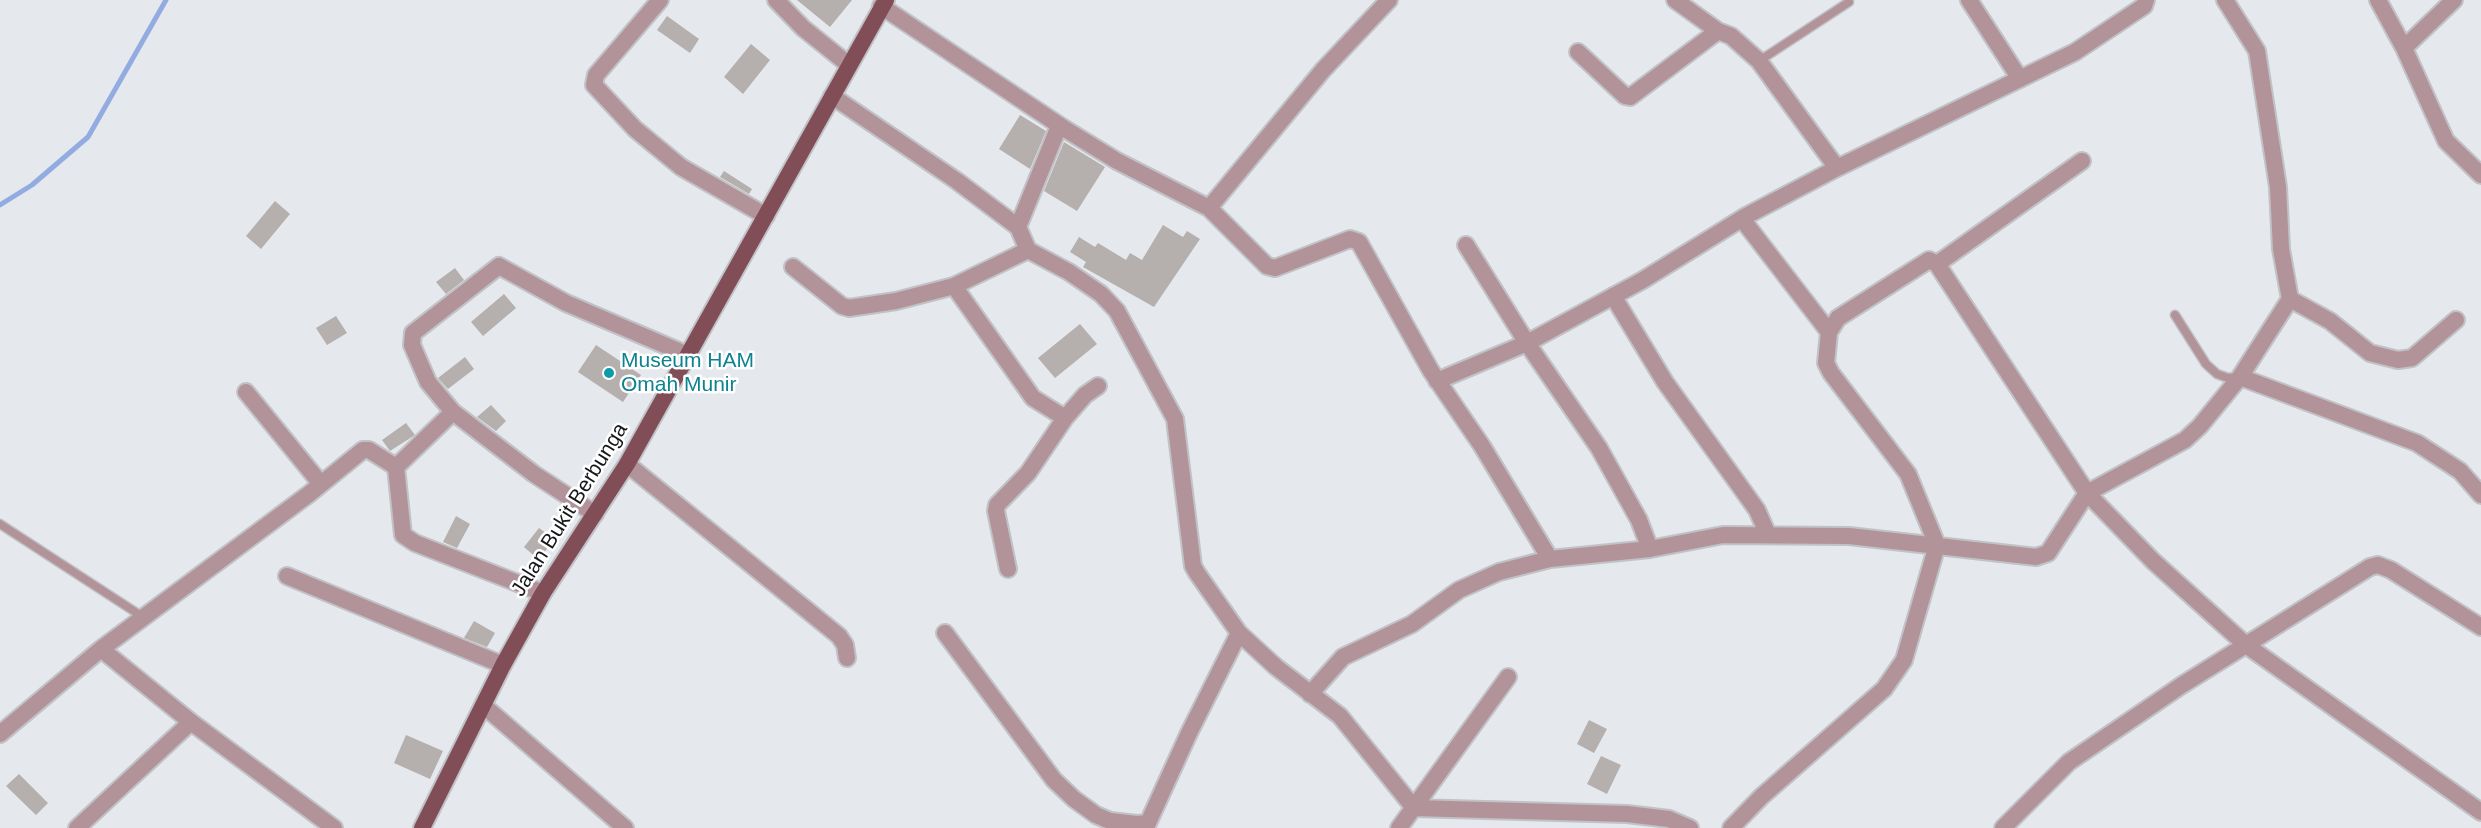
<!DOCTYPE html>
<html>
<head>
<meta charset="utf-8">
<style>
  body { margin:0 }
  canvas { display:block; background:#e5e8ec }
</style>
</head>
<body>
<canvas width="2481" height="828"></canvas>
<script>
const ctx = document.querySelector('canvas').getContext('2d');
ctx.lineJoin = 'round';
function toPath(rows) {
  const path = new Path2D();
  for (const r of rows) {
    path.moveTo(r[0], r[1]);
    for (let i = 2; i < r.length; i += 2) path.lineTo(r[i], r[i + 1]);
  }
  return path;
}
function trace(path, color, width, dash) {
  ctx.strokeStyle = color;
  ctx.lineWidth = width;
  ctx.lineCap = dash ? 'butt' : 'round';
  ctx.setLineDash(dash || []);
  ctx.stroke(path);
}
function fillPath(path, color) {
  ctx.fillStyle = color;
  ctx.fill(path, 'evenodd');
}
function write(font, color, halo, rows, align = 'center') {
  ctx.font = font + ' Arial,sans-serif';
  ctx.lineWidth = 5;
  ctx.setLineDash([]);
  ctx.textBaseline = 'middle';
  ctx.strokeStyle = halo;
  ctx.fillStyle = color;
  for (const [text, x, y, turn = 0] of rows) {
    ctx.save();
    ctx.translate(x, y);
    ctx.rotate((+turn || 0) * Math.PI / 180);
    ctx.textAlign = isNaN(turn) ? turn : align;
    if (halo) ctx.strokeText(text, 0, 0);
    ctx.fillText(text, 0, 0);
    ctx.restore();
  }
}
const stream = toPath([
  [0,205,32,185,88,137,166,0]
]);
const building = toPath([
  [797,0,852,0,830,27],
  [667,16,699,39,690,53,657,30],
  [751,44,770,60,743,94,724,77],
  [1020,115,1046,131,1030,169,999,149],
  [1064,142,1105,167,1077,211,1044,191],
  [724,171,752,189,749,194,720,177],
  [275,201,290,214,261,249,246,236],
  [1163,225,1183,237,1187,231,1200,239,1154,307,1083,267,1086,262,1070,252,1079,237,1095,247,1098,243,1126,260,1130,253,1142,260],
  [455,268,464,280,446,294,436,282],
  [504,294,516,308,483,336,471,322],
  [336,316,347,333,327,345,316,328],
  [1080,324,1097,344,1055,378,1038,358],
  [596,345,641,375,623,402,578,372],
  [465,357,474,369,448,389,438,378],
  [491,405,506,421,496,431,477,417],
  [406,423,415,435,390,451,382,440],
  [456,516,470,524,457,548,443,542],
  [539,528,554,539,539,560,524,547],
  [474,621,495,633,487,647,464,638],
  [1589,720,1607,729,1594,753,1577,744],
  [406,735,443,751,430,779,394,763],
  [1601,756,1621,765,1607,794,1587,784],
  [19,774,48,803,36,815,6,786]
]);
const service = toPath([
  [1759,61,1849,2],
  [2175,315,2206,364,2217,374,2228,378,2239,377],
  [0,524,143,617]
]);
const minor = toPath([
  [660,0,596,75,594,85,635,129,681,167,766,216],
  [776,0,803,28,849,65],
  [1675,0,1718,31,1731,36,1759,61,1837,168],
  [1969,0,2020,79],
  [2378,0,2404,48,2446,141,2481,175],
  [881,6,1065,129,1117,161,1209,208,1267,266,1275,268,1350,239,1359,242,1431,371,1482,446,1550,559],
  [2404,48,2454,0],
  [1578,52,1625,96,1630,97,1718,31],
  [1209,208,1323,70,1389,0],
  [1742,219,1829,332],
  [1018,227,1059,126],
  [1466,245,1527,343,1599,448,1639,520,1650,549],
  [1028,250,1069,272,1101,294,1117,311,1175,419,1193,566,1197,573,1239,633,1276,667,1340,716,1414,808,1627,814,1669,819,1690,828],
  [1937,264,2082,161],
  [793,267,842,306,849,308,896,301,954,286,1028,250,1018,227,957,181,832,96],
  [954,286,1033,398,1065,418,1028,473,997,505,996,511,1008,569],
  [1613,296,1665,382,1757,510,1768,535],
  [2290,299,2330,321,2370,353,2398,360,2412,358,2456,320],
  [2240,377,2417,443,2460,471,2481,495],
  [1437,381,1527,343,1643,280,1746,216,1837,168,2075,52,2144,6,2146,0],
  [246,392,321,484],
  [1065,418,1085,395,1098,386],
  [627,464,839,636,845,645,847,658],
  [396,467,403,535,415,543,543,593],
  [595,514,534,474,453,412,428,382,412,345,413,333,499,266,566,303,688,355],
  [287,576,503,665],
  [945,633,1054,780,1074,799,1096,815,1110,821,1137,824,1148,823,1189,733,1239,633],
  [101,649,191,722,334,828],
  [1310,694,1343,657,1412,624,1459,590,1499,572,1550,559,1650,549,1723,535,1849,536,2036,557,2048,553,2087,493,2185,440,2200,426,2240,377,2290,299,2281,249,2278,187,2257,51,2225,0],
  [484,706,625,828],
  [0,734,101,649,309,494,363,450,369,450,396,467,453,412],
  [77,828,191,722],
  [1399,828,1508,677],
  [1731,828,1761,797,1884,689,1904,660,1937,545,1908,474,1831,373,1826,363,1829,332,1838,318,1929,260,1937,264,2087,493,2153,561,2246,645,2481,812],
  [2003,828,2069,762,2182,685,2370,567,2378,565,2391,570,2481,627]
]);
const primary = toPath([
  [422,828,503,665,543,593,627,464,886,0]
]);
const markers = [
  [609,373,6,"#0f9aa8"]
];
const cultureNames = [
  ["Museum HAM",621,361],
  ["Omah Munir",621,385]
];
const streetNames = [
  ["Jalan Bukit Berbunga",570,510,-58]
];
trace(stream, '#92ace1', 5);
fillPath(building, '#b5afae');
trace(service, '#c0c2c6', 11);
trace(minor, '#c0c2c6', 20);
trace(primary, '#c0c2c6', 20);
trace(service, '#b29399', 8);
trace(minor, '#b29399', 16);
trace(primary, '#814e58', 16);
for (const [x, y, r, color] of markers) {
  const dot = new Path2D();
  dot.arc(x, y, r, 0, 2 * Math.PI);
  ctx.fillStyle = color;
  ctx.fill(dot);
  trace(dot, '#fff', 2);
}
write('21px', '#0d838f', '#fff', cultureNames, 'left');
write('21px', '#161719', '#fff', streetNames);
</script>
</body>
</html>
